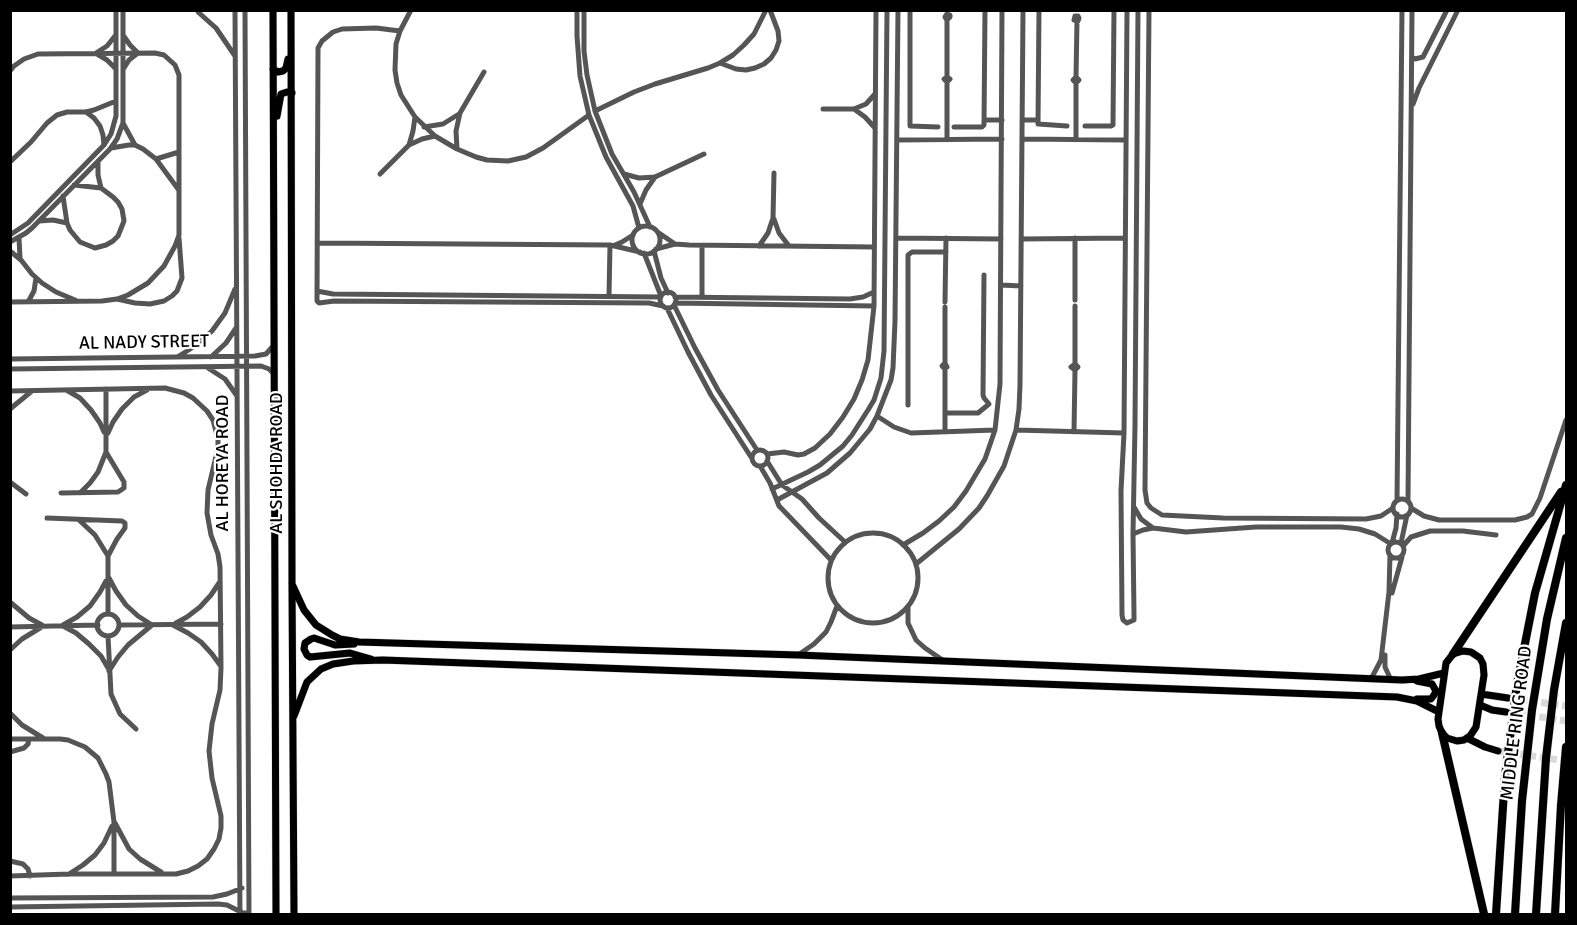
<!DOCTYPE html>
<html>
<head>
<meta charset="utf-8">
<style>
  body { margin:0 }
  #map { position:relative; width:1577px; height:925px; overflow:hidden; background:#fff; font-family:Signika,sans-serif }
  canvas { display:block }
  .frame { position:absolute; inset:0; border:12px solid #000; pointer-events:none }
</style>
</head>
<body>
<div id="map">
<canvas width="1577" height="925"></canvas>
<div class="frame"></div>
</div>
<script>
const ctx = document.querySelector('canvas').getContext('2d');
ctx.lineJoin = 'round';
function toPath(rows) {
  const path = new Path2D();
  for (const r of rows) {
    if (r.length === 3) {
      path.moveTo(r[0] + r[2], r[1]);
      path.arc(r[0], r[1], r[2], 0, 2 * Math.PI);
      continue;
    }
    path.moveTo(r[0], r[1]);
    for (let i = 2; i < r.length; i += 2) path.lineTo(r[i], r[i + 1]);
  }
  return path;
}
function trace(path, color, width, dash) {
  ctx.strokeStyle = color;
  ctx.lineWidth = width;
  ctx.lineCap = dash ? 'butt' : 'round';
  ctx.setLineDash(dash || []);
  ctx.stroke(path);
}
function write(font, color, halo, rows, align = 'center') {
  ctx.font = font + ' Signika,sans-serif';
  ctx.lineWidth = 4.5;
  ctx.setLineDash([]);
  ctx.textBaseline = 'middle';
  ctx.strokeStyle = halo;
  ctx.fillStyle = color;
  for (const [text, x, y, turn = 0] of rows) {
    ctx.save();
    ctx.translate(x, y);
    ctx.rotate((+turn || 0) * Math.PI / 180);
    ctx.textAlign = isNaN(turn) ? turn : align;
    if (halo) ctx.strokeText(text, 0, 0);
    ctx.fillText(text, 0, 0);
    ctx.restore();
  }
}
const majorTunnel = toPath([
  [1510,698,1566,706],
  [1508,712,1566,721],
  [1498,751,1566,761]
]);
const minor = toPath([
  [235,10,240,914],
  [245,10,249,914],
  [411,10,400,31,396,44,395,70,397,83,401,95,415,117,435,136,457,149,476,157,487,160,508,161,526,157,543,148,589,115],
  [577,10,577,36,580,76,589,115,606,157,633,206,639,228],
  [584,10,584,51,587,75,595,111,612,154,634,192,650,227],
  [910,10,910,126,938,127],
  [1039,10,1038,124,1067,126],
  [1127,10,1124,433,1121,491,1122,615,1123,620,1127,623,1134,620,1134,615,1133,534,1135,425,1138,10],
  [1149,10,1145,490,1147,503,1151,508,1162,515,1223,518,1366,519,1381,516,1393,508],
  [198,12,216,28,235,56],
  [947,14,950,15,950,17,947,20,945,17,947,14],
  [1075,16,1078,16,1079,18,1078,21,1074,20,1075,16],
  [400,31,376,28,342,29,333,32,322,41,318,48,317,301,319,303,334,301,649,303,663,306],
  [123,35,130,45,138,53,129,60,124,68],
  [96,53,107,46,115,36],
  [97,54,107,60,116,69],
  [1412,57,1415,59,1423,57,1447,10],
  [720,63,736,69,746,70,755,68,764,64,771,58,776,50,779,41,778,31,770,10],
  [10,71,14,66,24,59,38,54,155,53,164,55,175,65,179,75,179,235,175,246,164,266,148,283,128,295,117,299,102,301,10,302],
  [947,77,950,79,947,82,944,79,947,77,947,20],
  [1076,77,1073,80,1076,83,1079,80,1076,77,1077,21],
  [1413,104,1419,88,1458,10],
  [823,109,854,109,866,104,875,94],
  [854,109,865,117,875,128],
  [595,111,634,92,655,84,708,68,720,63,733,55,744,45,754,34,766,10],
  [86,112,94,118,100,126,103,135,104,145],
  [984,120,1002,120],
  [1022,120,1038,120],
  [123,123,135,145],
  [1085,126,1111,126,1113,125,1114,10],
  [424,127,443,124,459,114],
  [954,127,982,127,984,125,985,10],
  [1022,139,1126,140],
  [1076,139,1076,83],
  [897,140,1002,139],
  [947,140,947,82],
  [409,145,413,131,415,117],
  [111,148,129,145,135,145,143,149,156,159,178,189],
  [457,149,456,131,460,113,484,72],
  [156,159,179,152],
  [98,161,98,175,101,188],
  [10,162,31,142,47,123,57,115,67,112,86,112,94,110,116,101],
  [380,174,409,145,422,139,435,136],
  [624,174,639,178,655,177,704,154],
  [63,196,67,223,70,230,80,242,95,248,106,245,113,241,118,236,124,221,122,209,118,202,113,197,101,188,74,185],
  [640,204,646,190,655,177],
  [774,219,779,233,789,246],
  [39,221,53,220,67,223],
  [646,240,14],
  [659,233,675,244],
  [10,235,28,223,104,145,111,134,116,116,116,10],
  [19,238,20,258],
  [896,238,1001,239],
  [1021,239,1125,238],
  [10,242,26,233,32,228,110,149,117,139,123,123,123,10],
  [317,243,610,245,640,252],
  [615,245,622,242,633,235],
  [702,246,702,297],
  [759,246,768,233,773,218,774,173],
  [656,249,675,244,689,245,874,247],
  [10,251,21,260,32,274,42,283,56,292,75,300],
  [654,251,661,278,668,293],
  [644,253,661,296],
  [1001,285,1021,286],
  [317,291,333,294,661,297],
  [668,300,8],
  [609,296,610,245],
  [675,297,850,299,863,297,874,292],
  [117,299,135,303,150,304,164,301,172,296,177,291,182,278,179,238],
  [1075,300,1075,238],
  [28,302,34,291,36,278],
  [945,302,946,238],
  [675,303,874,306],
  [674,305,695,348,718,390,757,450],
  [667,308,688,352,711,395,751,457],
  [179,356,195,346,212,331,225,313,235,289],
  [211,357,226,343,236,328],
  [10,359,255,356,266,354,274,345],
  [945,363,947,367,944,368,942,366,945,363,945,307],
  [1075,364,1071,367,1075,370,1078,367,1075,364,1075,306],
  [208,368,225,379,237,396],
  [10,369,261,366,269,369,274,374],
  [10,391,165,388,184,393,193,398,207,411,213,420,218,439,218,448,208,490,207,513,211,535,218,554,220,567,221,668,220,690,212,724,209,751,212,778,221,816,221,828,219,839,214,849,207,859,198,866,188,871,176,874,69,874,10,876],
  [68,391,80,398,91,410,100,423,104,432],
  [908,405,908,255,912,252,946,252],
  [10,409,32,391],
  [945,413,978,413,989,404,984,398,983,395,984,275],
  [877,416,894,427,911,433,995,430],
  [1016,430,1124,433],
  [945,431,945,368],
  [1074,432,1075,370],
  [108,433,113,422,122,409,134,397,147,390],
  [760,458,8],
  [767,454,784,452,798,455,804,454,815,448,830,434,843,417,854,399,862,380,868,360,874,306,876,10],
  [767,461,782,485,802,499,819,518,845,542],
  [760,466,770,483,779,506,783,510,831,560],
  [10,482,26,494],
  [772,489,808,472,820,465,843,446,852,435,868,410,874,400,881,378,884,351,887,10],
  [61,493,118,492,124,488,124,482,106,452,106,389],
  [80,493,90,483,98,472,106,452],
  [1402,508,9],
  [777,500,827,473,850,453,870,429,877,416,891,380,893,368,895,321,898,10],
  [1397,501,1402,10],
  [1408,501,1412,10],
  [1134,507,1141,519,1153,528],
  [1411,508,1424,516,1439,520,1515,520,1527,517,1532,514,1540,498,1566,420],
  [47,518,122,521,125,523,125,528,117,539,108,556,108,614],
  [79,520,95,535,108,556],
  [873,578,45],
  [1133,534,1143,530,1153,528,1186,532,1256,527,1341,527,1359,529,1375,534,1391,544],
  [1396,550,8],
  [1392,543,1396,528,1397,514],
  [1401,543,1407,515],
  [903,545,923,533,939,521,954,507,966,491,985,459,995,430,1000,384,1002,10],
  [1403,546,1411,537,1430,531,1463,531,1496,535],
  [916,564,959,529,979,508,987,496,1004,466,1016,430,1019,409,1020,385,1023,10],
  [109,578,116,591,126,605,138,616,152,625,128,645,118,657,109,671],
  [1392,593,1402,557],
  [10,602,29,618,42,625],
  [908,607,908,623,916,640,925,648,944,661],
  [108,625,11],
  [176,623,187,617,200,607,211,595,219,583],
  [63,625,77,617,90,606,100,592,106,581],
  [119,625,221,624],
  [173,625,188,633,201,642,212,654,220,665],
  [63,626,76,633,89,644,101,656,108,668],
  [10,627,98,625],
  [108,636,111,694,120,714,136,729],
  [10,650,22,639,40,628],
  [798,655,814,644,826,632,831,622,837,606],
  [1385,655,1385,667,1391,680],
  [1371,679,1381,660,1389,592,1390,555],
  [10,713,22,725,43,738],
  [10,739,60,739,68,740,85,747,98,758,106,774,109,782,114,822,114,874],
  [10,752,24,748,28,744,29,739],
  [115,823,129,849,140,859,161,872],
  [10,861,23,864,28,869,30,876],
  [69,874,83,865,95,855,104,843,112,826],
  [10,898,213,897,227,894,242,888],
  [10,907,218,904,227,905,243,913,249,913]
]);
const major = toPath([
  [273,10,276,914],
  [291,10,292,584,294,914],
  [273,69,278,72,283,71,286,68,288,59],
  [277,116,281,94,287,92,292,93],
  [292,584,304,610,316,625,332,635,340,639,359,642,798,655,1402,680,1419,679,1444,673],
  [354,644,335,645,314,638,311,639,305,643,304,649,307,655,310,657,350,653,371,659],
  [1463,651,1471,652,1480,658,1483,664,1484,675,1476,727,1470,736,1464,740,1457,741,1447,738,1442,733,1439,726,1438,719,1446,663,1453,654,1463,651],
  [1481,694,1508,698],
  [1417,699,1431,699,1434,695,1436,691,1432,684,1417,681],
  [1480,705,1492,710,1506,712],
  [294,716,307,682,321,669,333,664,353,661,383,660,1397,697,1417,701,1439,712],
  [1467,738,1485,747,1498,751]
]);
const highway = toPath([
  [1453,654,1561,492],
  [1442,733,1484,914],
  [1496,914,1505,776,1517,684,1535,593,1566,485],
  [1515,914,1522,801,1532,710,1547,619,1566,538],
  [1536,914,1546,758,1554,690,1566,623],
  [1555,914,1561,805,1566,747]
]);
const streetNames = [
  ["AL NADY STREET",144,343,-1],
  ["AL HOREYA ROAD",223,463,-90],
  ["AL SHOHDA ROAD",277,463,-90],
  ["MIDDLE RING ROAD",1517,723,-83]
];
trace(majorTunnel, '#d9d9d9', 7, [7, 3.5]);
trace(major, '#dbdbdb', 8);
trace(highway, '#dbdbdb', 9);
trace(minor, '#555', 5);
trace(major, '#000', 7);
trace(highway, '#000', 8);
write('18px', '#000', '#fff', streetNames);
</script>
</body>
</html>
